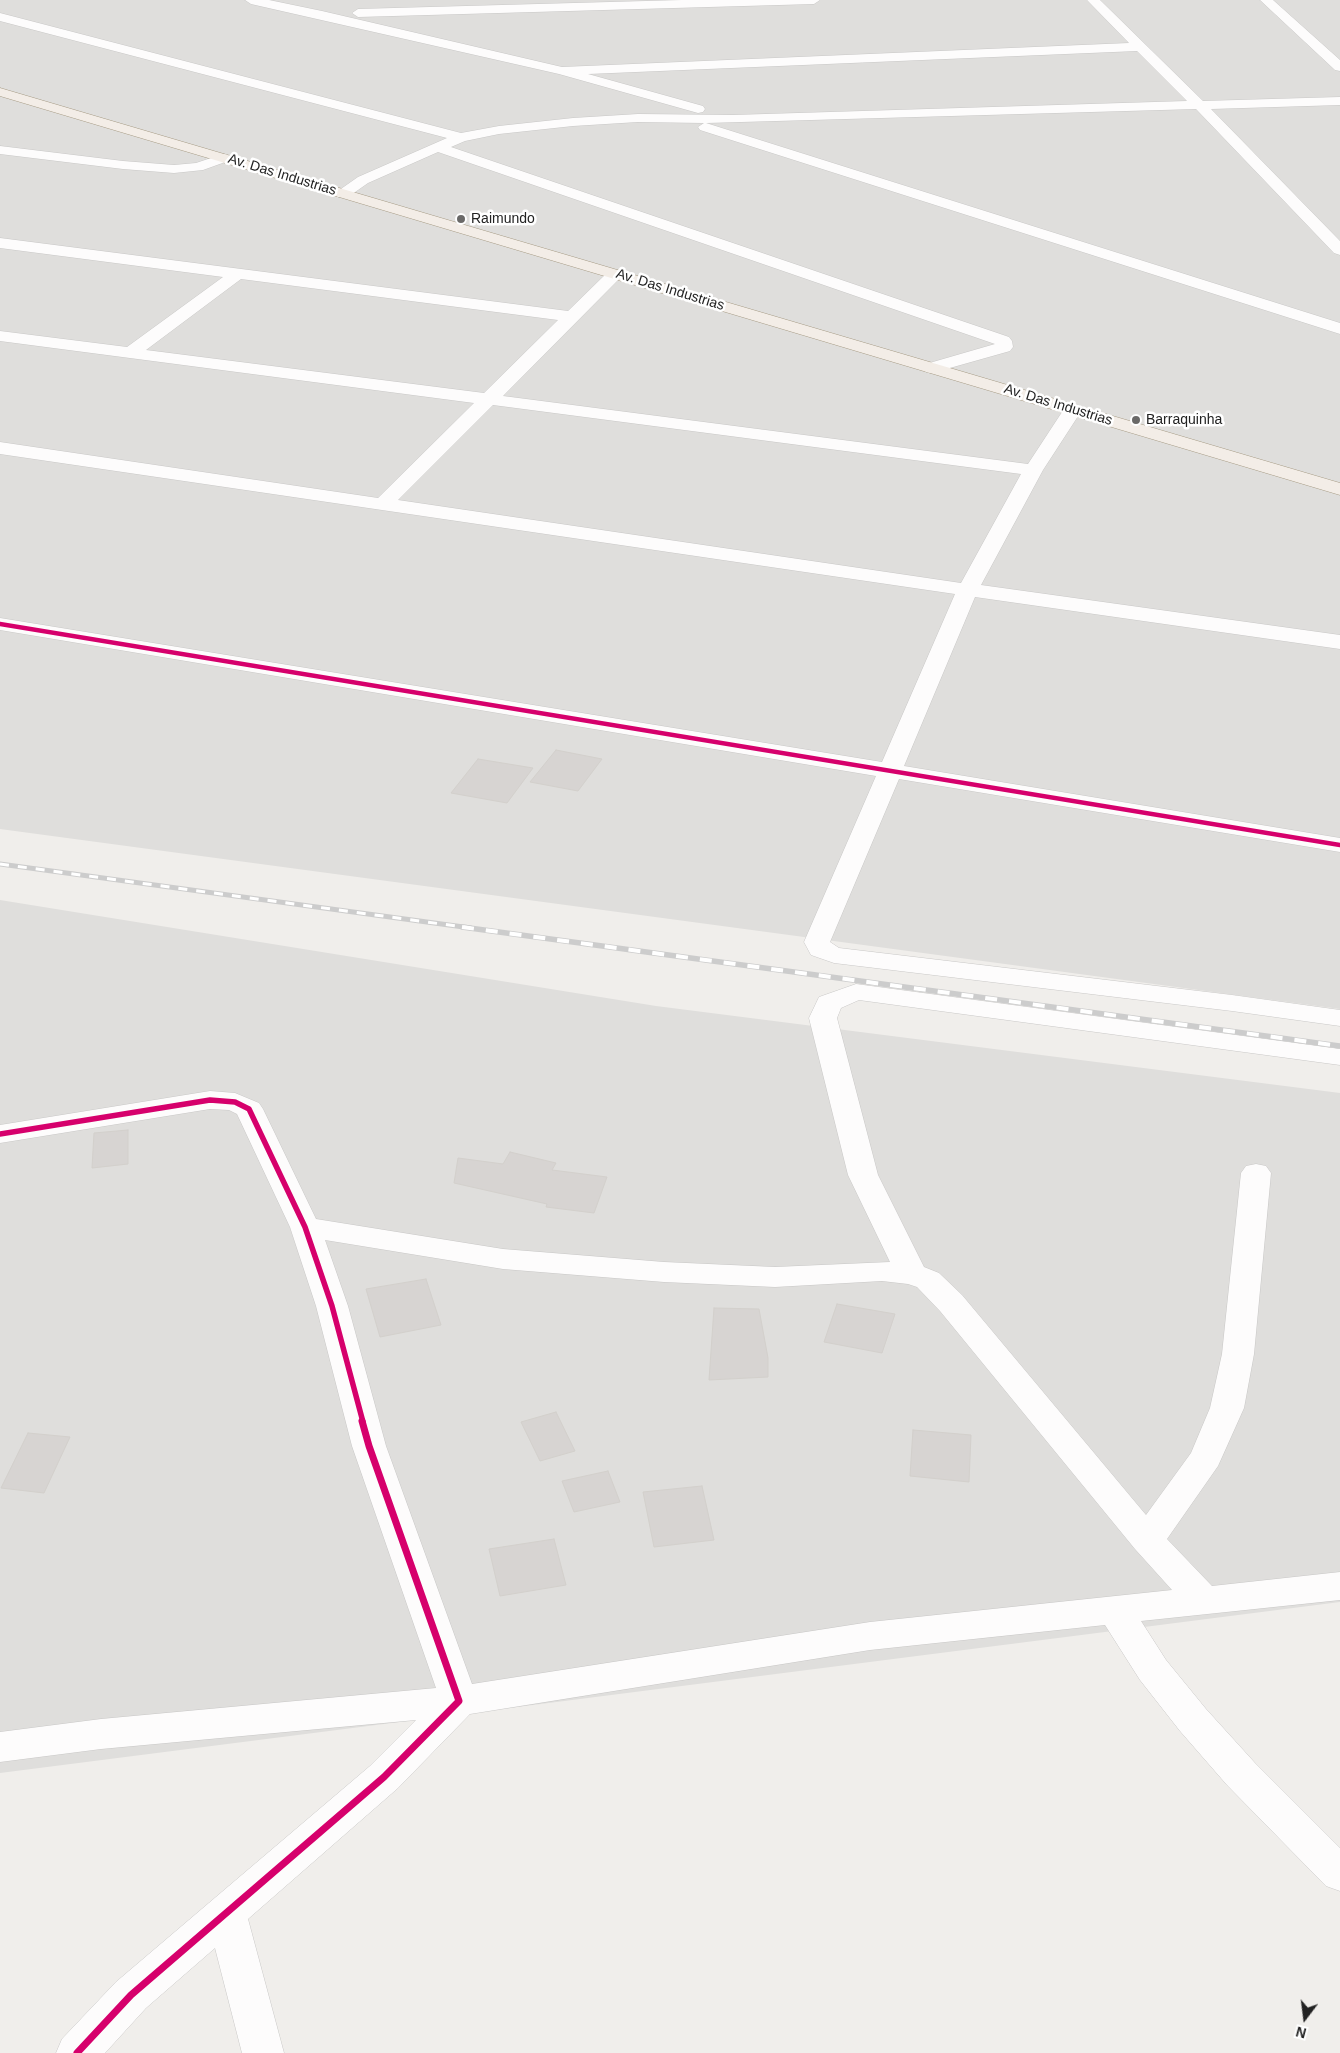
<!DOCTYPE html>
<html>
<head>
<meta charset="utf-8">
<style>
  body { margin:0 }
  #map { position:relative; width:1340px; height:2053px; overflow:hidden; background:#f0eeeb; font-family:Helvetica,sans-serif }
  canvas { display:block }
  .north { position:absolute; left:1280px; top:1993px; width:50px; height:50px; -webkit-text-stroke:4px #fff; paint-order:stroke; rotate:195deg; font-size:14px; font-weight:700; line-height:20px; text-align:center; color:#222 }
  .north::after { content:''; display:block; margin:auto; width:18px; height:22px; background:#222; clip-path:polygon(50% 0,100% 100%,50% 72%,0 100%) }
</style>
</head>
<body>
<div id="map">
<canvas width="1340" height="2053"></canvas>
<div class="north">N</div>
</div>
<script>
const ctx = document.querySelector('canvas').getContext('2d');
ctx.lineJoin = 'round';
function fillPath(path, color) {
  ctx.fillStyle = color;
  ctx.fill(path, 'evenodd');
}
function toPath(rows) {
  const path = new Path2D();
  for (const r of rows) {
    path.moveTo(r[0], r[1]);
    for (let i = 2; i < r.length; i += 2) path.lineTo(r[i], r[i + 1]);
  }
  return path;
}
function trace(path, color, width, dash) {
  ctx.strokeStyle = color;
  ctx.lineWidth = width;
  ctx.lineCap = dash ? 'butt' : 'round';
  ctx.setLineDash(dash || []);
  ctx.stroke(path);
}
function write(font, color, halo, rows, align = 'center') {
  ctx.font = font + ' Helvetica,sans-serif';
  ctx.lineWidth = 5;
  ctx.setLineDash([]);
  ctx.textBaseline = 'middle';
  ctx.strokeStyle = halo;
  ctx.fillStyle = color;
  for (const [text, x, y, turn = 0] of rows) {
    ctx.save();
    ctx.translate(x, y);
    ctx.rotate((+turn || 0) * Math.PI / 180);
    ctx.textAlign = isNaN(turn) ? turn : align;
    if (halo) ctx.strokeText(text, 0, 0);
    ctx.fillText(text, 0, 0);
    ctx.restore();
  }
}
const residential = toPath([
  [0,0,1340,0,1340,1009,0,829],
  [0,900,656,1006,1340,1093,1340,1602,0,1773]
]);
const building = toPath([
  [556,750,602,759,578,791,530,782,556,750],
  [478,759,533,768,507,803,451,793,478,759],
  [128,1130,128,1164,92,1168,94,1133,128,1130],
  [510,1152,556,1163,552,1170,607,1177,594,1213,546,1207,547,1204,454,1183,458,1158,503,1164,510,1152],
  [426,1279,441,1325,380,1337,366,1289,426,1279],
  [837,1304,895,1314,882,1353,824,1342,837,1304],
  [714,1308,759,1309,768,1358,768,1377,709,1380,714,1308],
  [556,1412,575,1451,540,1461,521,1422,556,1412],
  [913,1430,971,1435,969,1482,910,1476,913,1430],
  [28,1433,70,1437,44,1493,1,1488,28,1433],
  [608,1471,620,1502,574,1512,562,1481,608,1471],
  [702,1486,714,1540,654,1547,643,1492,702,1486],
  [554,1539,566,1585,500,1596,489,1549,554,1539]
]);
const minor = toPath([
  [245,0,269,0,322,11,562,67,1129,43,1087,0,1100,0,1203,101,1340,97,1340,105,1211,109,1340,241,1340,255,1334,253,1196,109,706,123,1340,323,1340,334,700,130,698,127,704,123,638,122,573,126,499,134,465,141,451,147,1009,337,1012,341,1013,347,1010,351,932,373,926,372,923,368,926,364,995,344,438,152,368,183,348,197,338,197,335,194,338,191,358,177,447,138,0,21,0,13,461,133,499,126,573,118,638,114,733,115,1187,101,1137,51,588,74,703,106,705,109,703,112,698,113,559,74,251,4,245,0],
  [682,0,820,0,814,4,358,17,352,13,358,9,682,0],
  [1260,0,1273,0,1340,60,1340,71,1335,70,1260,0],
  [0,146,123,161,174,165,196,163,223,154,228,155,230,158,228,161,203,170,174,173,123,169,0,154,0,146],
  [0,238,568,311,610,270,622,270,624,273,622,276,503,396,1028,464,1066,406,1073,404,1080,406,1082,410,1043,470,981,585,1340,635,1340,649,975,597,904,766,1340,838,1340,852,899,779,830,942,839,948,1232,995,1340,1010,1340,1026,1232,1011,834,963,811,955,804,942,876,776,0,630,0,618,882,762,955,594,0,454,0,442,378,498,474,403,0,341,0,331,127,347,223,277,0,248,0,238],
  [241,279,558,320,484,393,146,350,241,279],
  [493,405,1021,474,961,583,398,500,493,405],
  [856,984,1340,1049,1340,1065,859,1000,841,1008,837,1018,878,1175,924,1267,939,1273,962,1295,1146,1515,1191,1453,1210,1408,1222,1354,1241,1173,1246,1166,1256,1164,1266,1166,1271,1173,1254,1354,1244,1408,1218,1466,1167,1539,1212,1586,1340,1572,1340,1600,1141,1621,1166,1660,1206,1709,1255,1763,1340,1848,1340,1891,1326,1886,1227,1785,1180,1731,1140,1680,1105,1625,870,1650,470,1714,398,1788,248,1919,284,2053,242,2053,215,1948,146,2008,105,2053,56,2053,62,2039,116,1982,370,1766,416,1720,101,1749,0,1762,0,1732,101,1719,436,1688,352,1446,316,1306,290,1227,237,1114,229,1110,210,1109,0,1143,0,1125,210,1091,235,1093,259,1103,263,1109,316,1219,503,1249,664,1262,775,1267,890,1262,848,1175,809,1018,819,997,856,984],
  [325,1240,503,1269,664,1282,775,1287,882,1281,908,1284,917,1287,940,1311,1135,1549,1172,1590,870,1622,472,1684,386,1446,348,1306,325,1240]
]);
const major = toPath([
  [0,88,1340,483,1340,495,0,96,0,88]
]);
const railFar1 = toPath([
  [0,864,471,928]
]);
const rail = toPath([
  [462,927,1340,1046]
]);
const cyclewayFar2 = toPath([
  [0,624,1340,845]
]);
const cyclewayFar1 = toPath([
  [0,1134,210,1100,235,1102,249,1109,305,1227,332,1306,363,1422]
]);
const cycleway = toPath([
  [77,2053,131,1995,384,1777,459,1701,369,1446,362,1421]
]);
const markers = [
  [461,219,5,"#6a6968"],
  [1136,420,5,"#6a6968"]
];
const farStreetnames = [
  ["Av. Das Industrias",282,175,17],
  ["Av. Das Industrias",670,290,17],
  ["Av. Das Industrias",1058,405,17]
];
const farPoinames = [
  ["Raimundo",471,219],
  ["Barraquinha",1146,420]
];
fillPath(residential, '#dfdedc');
fillPath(building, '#d7d4d2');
trace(building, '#d3d0cc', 1);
trace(minor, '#c9c8c7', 1);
trace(major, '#a79c86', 1);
fillPath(minor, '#fdfcfc');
fillPath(major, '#f3ede7');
trace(railFar1, '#ccc', 5);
trace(rail, '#ccc', 5.5);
trace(railFar1, '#fff', 3, [9]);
trace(rail, '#fff', 4, [12]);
trace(cyclewayFar2, '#d6006c', 4.5);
trace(cyclewayFar1, '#d6006c', 5.5);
trace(cycleway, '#d6006c', 7);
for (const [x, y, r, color] of markers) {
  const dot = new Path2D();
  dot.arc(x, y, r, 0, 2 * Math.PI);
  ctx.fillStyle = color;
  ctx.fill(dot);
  trace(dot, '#fff', 2);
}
write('14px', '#222', '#fff', farStreetnames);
write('14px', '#222', '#fff', farPoinames, 'left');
</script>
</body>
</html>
